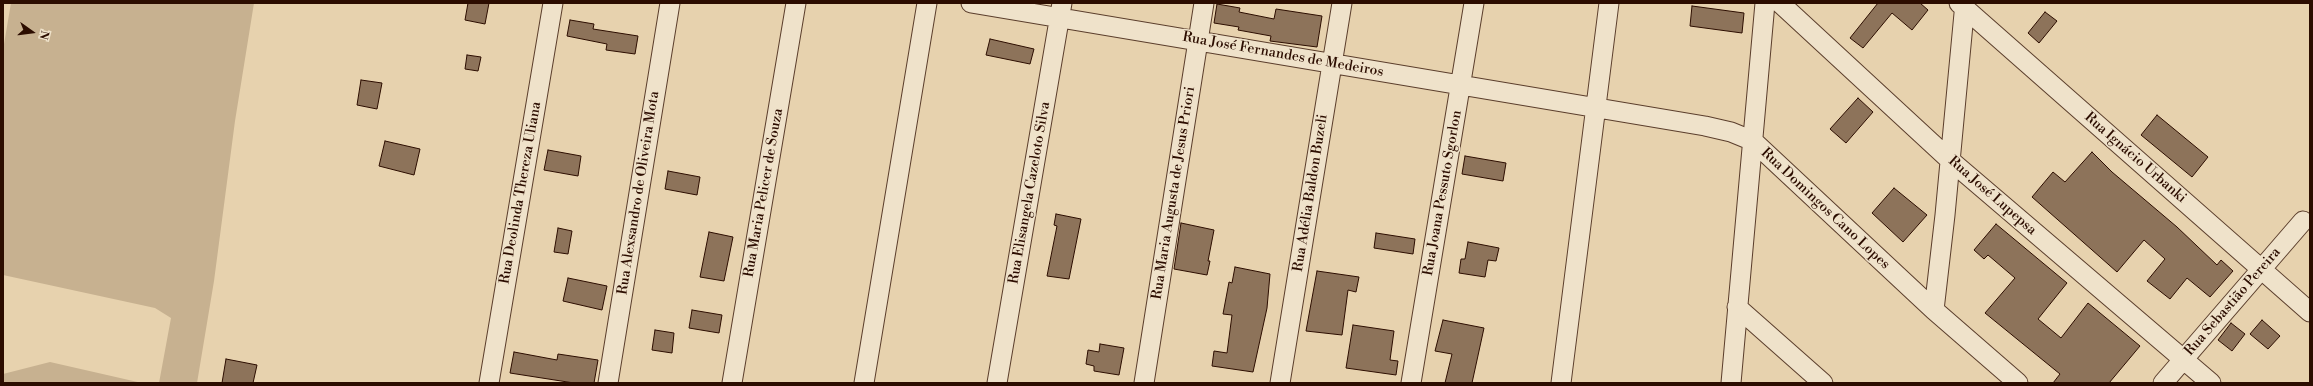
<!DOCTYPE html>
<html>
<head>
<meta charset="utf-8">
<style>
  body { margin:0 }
  #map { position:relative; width:2313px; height:386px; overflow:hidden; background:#e7d2ae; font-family:"Libre Bodoni",serif }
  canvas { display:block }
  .frame { position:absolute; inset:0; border:4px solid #2c0d00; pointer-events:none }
  .north { position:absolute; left:12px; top:12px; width:40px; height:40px; -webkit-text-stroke:3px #efe2ca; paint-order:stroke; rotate:104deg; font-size:11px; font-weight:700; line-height:16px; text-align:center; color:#2c0d00 }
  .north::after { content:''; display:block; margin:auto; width:14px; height:18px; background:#2c0d00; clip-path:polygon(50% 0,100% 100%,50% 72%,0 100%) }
</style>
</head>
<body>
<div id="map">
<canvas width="2313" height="386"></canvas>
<div class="frame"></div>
<div class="north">N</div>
</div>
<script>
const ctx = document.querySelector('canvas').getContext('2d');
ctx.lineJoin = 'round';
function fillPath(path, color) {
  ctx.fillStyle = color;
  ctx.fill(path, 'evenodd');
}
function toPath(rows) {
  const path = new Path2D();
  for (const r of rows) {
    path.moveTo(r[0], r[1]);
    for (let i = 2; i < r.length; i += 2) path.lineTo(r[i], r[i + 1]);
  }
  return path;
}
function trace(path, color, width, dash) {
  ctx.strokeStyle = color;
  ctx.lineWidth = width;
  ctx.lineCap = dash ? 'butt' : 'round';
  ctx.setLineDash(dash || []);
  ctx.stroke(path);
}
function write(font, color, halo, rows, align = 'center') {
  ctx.font = font + ' "Libre Bodoni",serif';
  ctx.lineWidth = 3;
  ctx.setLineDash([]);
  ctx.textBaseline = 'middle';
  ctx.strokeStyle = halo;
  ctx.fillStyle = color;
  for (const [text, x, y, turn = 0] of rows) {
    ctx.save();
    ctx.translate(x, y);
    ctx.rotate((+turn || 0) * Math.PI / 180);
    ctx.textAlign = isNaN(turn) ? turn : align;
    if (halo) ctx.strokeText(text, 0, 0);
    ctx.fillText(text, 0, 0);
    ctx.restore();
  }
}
const green = toPath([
  [11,3,254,3,235,121,214,281,197,383,159,383,171,318,155,308,3,275,3,50],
  [50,362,142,383,3,383,3,374]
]);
const building = toPath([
  [468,3,489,3,485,24,465,20,468,3],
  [1878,3,1920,3,1928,10,1912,30,1892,13,1863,48,1850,38,1878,3],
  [1217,4,1240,8,1239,12,1274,19,1276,9,1322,16,1317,47,1270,41,1271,36,1238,30,1239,27,1214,23,1217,4],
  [1692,6,1744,13,1742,33,1690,26,1692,6],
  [2045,12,2057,21,2039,43,2028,33,2045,12],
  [570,20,594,24,593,29,638,36,635,54,606,50,607,44,567,36,570,20],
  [990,39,1034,49,1030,64,986,55,990,39],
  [467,55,481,57,478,71,465,69,467,55],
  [361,80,382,83,377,109,357,105,361,80],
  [1858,98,1873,112,1846,143,1830,129,1858,98],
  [2157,115,2208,157,2192,177,2141,135,2157,115],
  [385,141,420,149,414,175,379,166,385,141],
  [548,150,581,156,578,176,544,170,548,150],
  [2092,152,2112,172,2177,227,2217,265,2221,260,2233,271,2210,297,2187,278,2170,299,2147,281,2165,259,2144,240,2117,272,2032,197,2053,172,2065,182,2092,152],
  [1465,156,1506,163,1503,181,1462,174,1465,156],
  [668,171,700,177,697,195,665,189,668,171],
  [1894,188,1927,215,1903,242,1872,213,1894,188],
  [1056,214,1081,219,1069,279,1047,276,1057,226,1054,225,1056,214],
  [1181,223,1214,230,1208,261,1210,261,1207,275,1174,269,1181,223],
  [1996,224,2067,283,2038,319,2061,338,2088,303,2140,346,2109,383,2053,383,2060,374,1985,313,2015,278,1988,255,1984,259,1974,250,1996,224],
  [558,228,572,231,568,254,554,252,558,228],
  [709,232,733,237,724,281,700,277,709,232],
  [1376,233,1415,239,1413,254,1374,248,1376,233],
  [1468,242,1499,248,1496,261,1488,260,1485,277,1459,273,1461,259,1465,259,1468,242],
  [1235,267,1270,274,1267,308,1253,372,1212,366,1214,351,1227,353,1232,315,1223,314,1229,282,1232,283,1235,267],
  [1317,271,1359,277,1356,292,1348,290,1342,335,1306,331,1317,271],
  [568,278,607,286,602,310,563,301,568,278],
  [692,310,722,315,719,333,689,328,692,310],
  [1443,320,1484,328,1472,383,1445,383,1452,354,1435,351,1443,320],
  [2262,320,2280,336,2268,349,2250,334,2262,320],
  [2231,323,2245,334,2232,351,2218,340,2231,323],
  [1353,325,1394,331,1390,360,1398,361,1396,375,1346,368,1353,325],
  [655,330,674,333,672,353,652,350,655,330],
  [1100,344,1124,348,1119,375,1094,371,1094,366,1086,364,1088,350,1099,352,1100,344],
  [514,352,557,360,558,354,598,360,594,383,574,383,510,373,514,352],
  [226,359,257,365,253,383,222,383,226,359]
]);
const minor = toPath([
  [971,3,1705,126,1731,132,1753,141,1934,310,2018,383],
  [1780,3,1951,161,2211,383],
  [1959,3,2310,312],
  [1737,307,1823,383],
  [1934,310,1945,215,1965,3],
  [489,383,553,3],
  [608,383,670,3],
  [732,383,796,3],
  [864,383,927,3],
  [997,383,1062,3],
  [1144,383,1204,3],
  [1280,383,1342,3],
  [1411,383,1474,3],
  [1561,383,1609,3],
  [1731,383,1765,3],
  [2163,383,2303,221]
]);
const streetNames = [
  ["Rua José Fernandes de Medeiros",1283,55,10],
  ["Rua Ignácio Urbanki",2135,158,41],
  ["Rua Deolinda Thereza Uliana",521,193,-80],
  ["Rua Alexsandro de Oliveira Mota",639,193,-81],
  ["Rua Maria Pelicer de Souza",764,193,-80],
  ["Rua Elisangela Cazeloto Silva",1030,193,-80],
  ["Rua Maria Augusta de Jesus Priori",1174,193,-81],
  ["Rua Adélia Baldon Buzeli",1311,193,-81],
  ["Rua Joana Pessuto Sgorlon",1443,193,-80],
  ["Rua José Lupepsa",1992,196,41],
  ["Rua Domingos Cano Lopes",1825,209,43],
  ["Rua Sebastião Pereira",2233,302,-49]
];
fillPath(green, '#c7b190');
fillPath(building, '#8d735a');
trace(building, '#2c0d00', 1);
trace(minor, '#5b3e2c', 21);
trace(minor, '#efe2ca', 19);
write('14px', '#2c0d00', '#efe2ca', streetNames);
</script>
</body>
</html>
